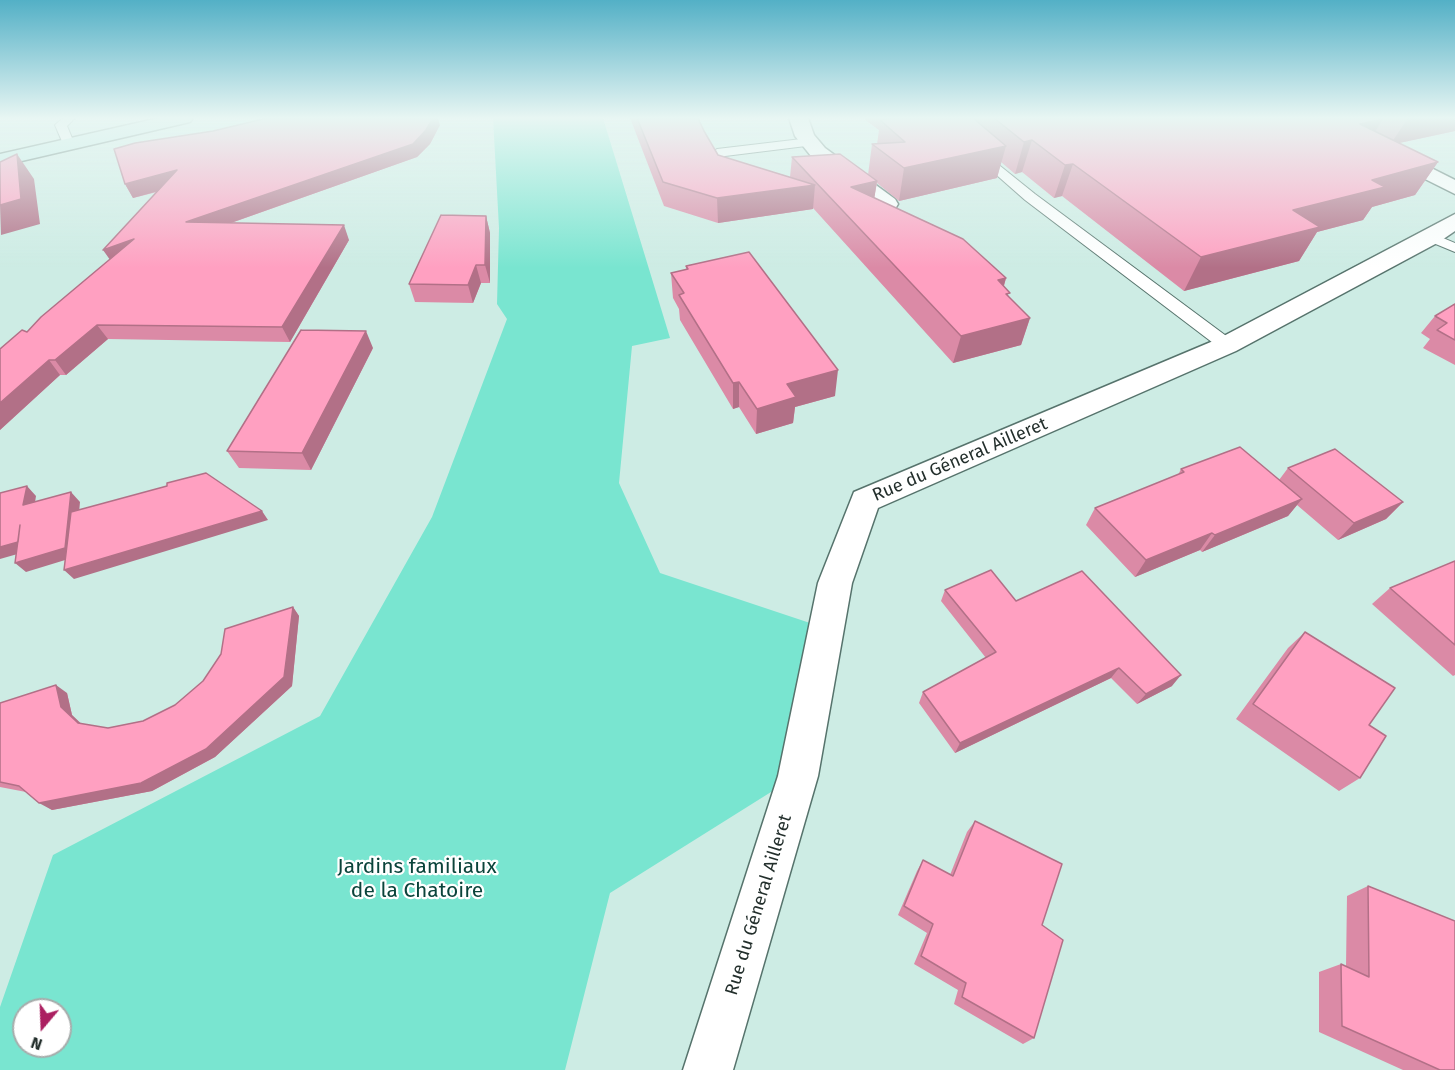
<!DOCTYPE html>
<html>
<head>
<meta charset="utf-8">
<style>
  body { margin:0 }
  #map { position:relative; width:1455px; height:1070px; overflow:hidden; background:#cdece4; font-family:"Fira Sans",sans-serif }
  canvas { display:block }
  .north { position:absolute; left:12px; top:998px; width:60px; height:60px; box-sizing:border-box; background:#fff; border:2px solid #a7acab; border-radius:50%; rotate:199deg; font-size:16px; font-weight:700; line-height:24px; text-align:center; color:#232f2c }
  .north::after { content:''; display:block; margin:auto; width:21px; height:27px; background:#ab2061; clip-path:polygon(50% 0,100% 100%,50% 72%,0 100%) }
</style>
</head>
<body>
<div id="map">
<canvas width="1455" height="1070"></canvas>
<div class="north">N</div>
</div>
<script>
const ctx = document.querySelector('canvas').getContext('2d');
ctx.lineJoin = 'round';
function fillPath(path, color) {
  ctx.fillStyle = color;
  ctx.fill(path, 'evenodd');
}
function toPath(rows) {
  const path = new Path2D();
  for (const r of rows) {
    path.moveTo(r[0], r[1]);
    for (let i = 2; i < r.length; i += 2) path.lineTo(r[i], r[i + 1]);
  }
  return path;
}
function trace(path, color, width, dash) {
  ctx.strokeStyle = color;
  ctx.lineWidth = width;
  ctx.lineCap = dash ? 'butt' : 'round';
  ctx.setLineDash(dash || []);
  ctx.stroke(path);
}
function write(font, color, halo, rows, align = 'center') {
  ctx.font = font + ' "Fira Sans",sans-serif';
  ctx.lineWidth = 4.5;
  ctx.setLineDash([]);
  ctx.textBaseline = 'middle';
  ctx.strokeStyle = halo;
  ctx.fillStyle = color;
  for (const [text, x, y, turn = 0] of rows) {
    ctx.save();
    ctx.translate(x, y);
    ctx.rotate((+turn || 0) * Math.PI / 180);
    ctx.textAlign = isNaN(turn) ? turn : align;
    if (halo) ctx.strokeText(text, 0, 0);
    ctx.fillText(text, 0, 0);
    ctx.restore();
  }
}
const green = toPath([
  [493,118,603,118,670,338,632,346,619,483,660,573,810,623,779,787,610,893,565,1070,0,1070,0,1007,53,855,320,716,432,517,507,319,497,304,499,228],
  [24,1010,60,1010,60,1046,24,1046]
]);
const lane = toPath([
  [63,118,75,118,67,126,74,143,72,146,64,146,55,125,63,118],
  [810,138,816,142,814,145,717,157,711,153,717,149,810,138],
  [979,149,1035,194,1233,341,1235,345,1233,349,1221,349,1025,200,975,156,973,153,979,149],
  [1431,233,1455,243,1455,252,1426,240,1426,234,1431,233]
]);
const street = toPath([
  [789,118,808,118,814,135,825,148,895,199,898,204,895,209,879,209,811,156,795,136,789,118],
  [1308,118,1332,118,1455,180,1455,194,1311,122,1308,118],
  [1455,214,1455,231,1439,242,1236,351,878,508,852,583,818,776,733,1070,683,1070,778,776,818,583,854,492,1218,339,1455,214]
]);
const secondary = toPath([
  [159,118,193,118,190,122,0,166,0,154,159,118]
]);
const wall = toPath([
  [630,118,698,118,704,131,718,155,790,177,792,157,868,175,872,144,877,144,879,130,865,120,865,118,1455,118,1455,131,1399,143,1438,162,1415,195,1372,207,1363,220,1317,232,1299,261,1184,291,1062,196,1054,198,1022,172,1015,174,1001,162,997,178,899,201,877,183,874,198,1006,278,1004,286,1009,297,1030,318,1021,345,953,363,813,208,813,209,718,223,664,206],
  [440,125,430,144,417,157,231,223,349,240,290,342,108,339,66,375,60,375,0,430,27,332,110,260,157,192,133,198,125,184],
  [486,216,490,233,490,283,481,283,473,303,415,302,409,284],
  [686,266,835,396,795,407,793,423,756,434,739,407,733,409,680,320,679,309,673,298,671,273,686,270],
  [1455,304,1455,365,1423,348,1430,339,1421,333,1435,316],
  [373,348,311,470,239,468,227,451],
  [1288,468,1403,502,1386,519,1338,540,1297,505,1288,516,1202,552,1200,550,1135,577,1086,525,1095,508,1178,475,1181,469,1279,480],
  [1455,561,1455,675,1453,676,1372,604,1390,588],
  [945,590,1016,601,1172,686,1137,704,1111,678,955,753,919,703,923,692,986,658,941,601],
  [293,607,299,616,292,686,215,757,152,791,52,810,26,792,0,787,0,703,67,693,72,715,81,724,108,728,143,721,175,705],
  [1305,632,1360,778,1339,791,1236,719,1288,648],
  [975,821,1042,925,1034,1038,1023,1044,954,1004,958,990,914,964,927,933,898,915,917,871,923,860,950,875,967,832],
  [1368,886,1455,1070,1403,1070,1319,1032,1319,972,1341,964,1346,967,1347,896]
]);
const shadedWall = toPath([
  [433,118,438,118,440,125,430,144,417,157,194,236,186,222],
  [1408,118,1455,118,1455,131,1390,145],
  [1383,119,1363,151,1360,124],
  [1032,140,1022,172,1015,174,1024,142],
  [1006,146,997,178,899,201,904,168],
  [17,154,34,179,40,224,1,235,0,205],
  [1438,162,1415,195,1372,207,1363,220,1317,232,1299,261,1184,291,1201,257,1293,210,1372,180],
  [1073,164,1062,196,1054,198,1065,165],
  [177,170,184,184,133,198,125,184],
  [877,181,873,207,851,187],
  [815,185,813,209,718,223,717,198],
  [486,216,490,233,490,283,485,265],
  [344,225,349,240,290,342,282,327],
  [134,239,113,264,103,250],
  [476,265,481,283,473,303,468,285],
  [1006,278,998,305,998,280],
  [1030,318,1021,345,953,363,961,336],
  [97,325,108,339,66,375,55,360],
  [366,331,373,348,311,470,302,453],
  [49,360,60,375,0,430,0,403],
  [838,370,835,396,795,407,793,423,756,434,757,409,787,384],
  [739,382,739,407,733,409,733,383],
  [27,486,36,496,33,515,23,505],
  [71,492,80,502,75,557,26,572,15,563],
  [1302,499,1288,516,1202,552,1215,535],
  [1403,502,1386,519,1338,540,1354,523],
  [262,511,268,520,74,579,64,570],
  [1212,533,1200,550,1135,577,1146,560],
  [18,542,28,551,0,559,0,547],
  [293,607,299,616,292,686,215,757,152,791,52,810,39,803,141,783],
  [1119,668,1111,678,955,753,960,743],
  [1181,675,1172,686,1137,704,1146,694],
  [56,685,67,693,72,715,89,731,78,723,61,707]
]);
const building = toPath([
  [267,118,433,118,426,130,413,144,186,222,344,225,282,327,97,325,55,360,49,360,0,403,0,349,22,330,27,332,41,317,134,239,103,250,177,170,125,184,114,149,135,143,213,131,267,118],
  [637,118,698,118,704,131,718,155,815,185,717,198,663,182,637,118],
  [892,118,973,118,1006,146,904,168,872,144,905,142,880,120,892,118],
  [994,118,1380,118,1383,119,1360,124,1438,162,1372,180,1385,187,1293,210,1320,227,1201,257,1073,164,1065,165,1032,140,1024,142,994,118],
  [17,154,21,199,0,205,0,162,17,154],
  [840,154,877,181,851,187,963,239,1006,278,998,280,1010,293,1006,294,1030,318,961,336,792,157,840,154],
  [441,215,486,216,485,265,476,265,468,285,409,284,441,215],
  [749,252,838,370,787,384,796,397,757,409,739,382,733,383,679,295,684,293,671,273,688,269,686,266,749,252],
  [1455,304,1455,340,1437,330,1447,323,1435,316,1455,304],
  [301,330,366,331,302,453,227,451,301,330],
  [1240,447,1302,499,1215,535,1212,533,1146,560,1095,508,1184,472,1181,469,1240,447],
  [1335,449,1403,502,1354,523,1288,468,1335,449],
  [206,473,262,511,64,570,71,512,167,486,167,483,206,473],
  [27,486,23,505,71,492,65,548,15,563,20,525,18,542,0,547,0,493,27,486],
  [1455,561,1455,645,1390,588,1455,561],
  [991,570,1016,601,1082,571,1181,675,1146,694,1119,668,960,743,923,692,996,652,945,590,991,570],
  [293,607,284,677,206,749,141,783,39,803,19,786,0,782,0,703,56,685,61,707,78,723,108,728,143,721,175,705,203,681,221,654,225,629,293,607],
  [1305,632,1395,688,1369,725,1386,736,1360,778,1253,704,1305,632],
  [975,821,1062,864,1042,925,1063,940,1034,1038,962,997,966,983,921,956,933,924,904,906,923,860,953,876,975,821],
  [1368,886,1455,921,1455,1070,1440,1070,1342,1026,1341,964,1369,977,1368,886]
]);
const streetNames = [
  ["Rue du Géneral Ailleret",960,460,-23],
  ["Rue du Géneral Ailleret",759,905,-73]
];
const nearParknames = [
  ["Jardins familiaux",417,867],
  ["de la Chatoire",417,891]
];
fillPath(green, '#79e5d0');
trace(lane, '#56736c', 2);
trace(street, '#56736c', 3);
trace(secondary, '#56736c', 3);
fillPath(lane, '#fff');
fillPath(street, '#fff');
fillPath(secondary, '#c1eee7');
fillPath(wall, '#db8aa6');
fillPath(shadedWall, '#b27087');
fillPath(building, '#ffa0c1');
trace(building, '#b27087', 1.5);
const sky = ctx.createLinearGradient(0, 0, 0, 268);
sky.addColorStop(0, '#53b0c6');
sky.addColorStop(0.44, '#e8f6f3');
sky.addColorStop(1, '#e8f6f300');
ctx.fillStyle = sky;
ctx.fillRect(0, 0, 1455, 268);
write('18px', '#232f2c', '#fff', streetNames);
write('21px', '#0a443b', '#fff', nearParknames);
</script>
</body>
</html>
